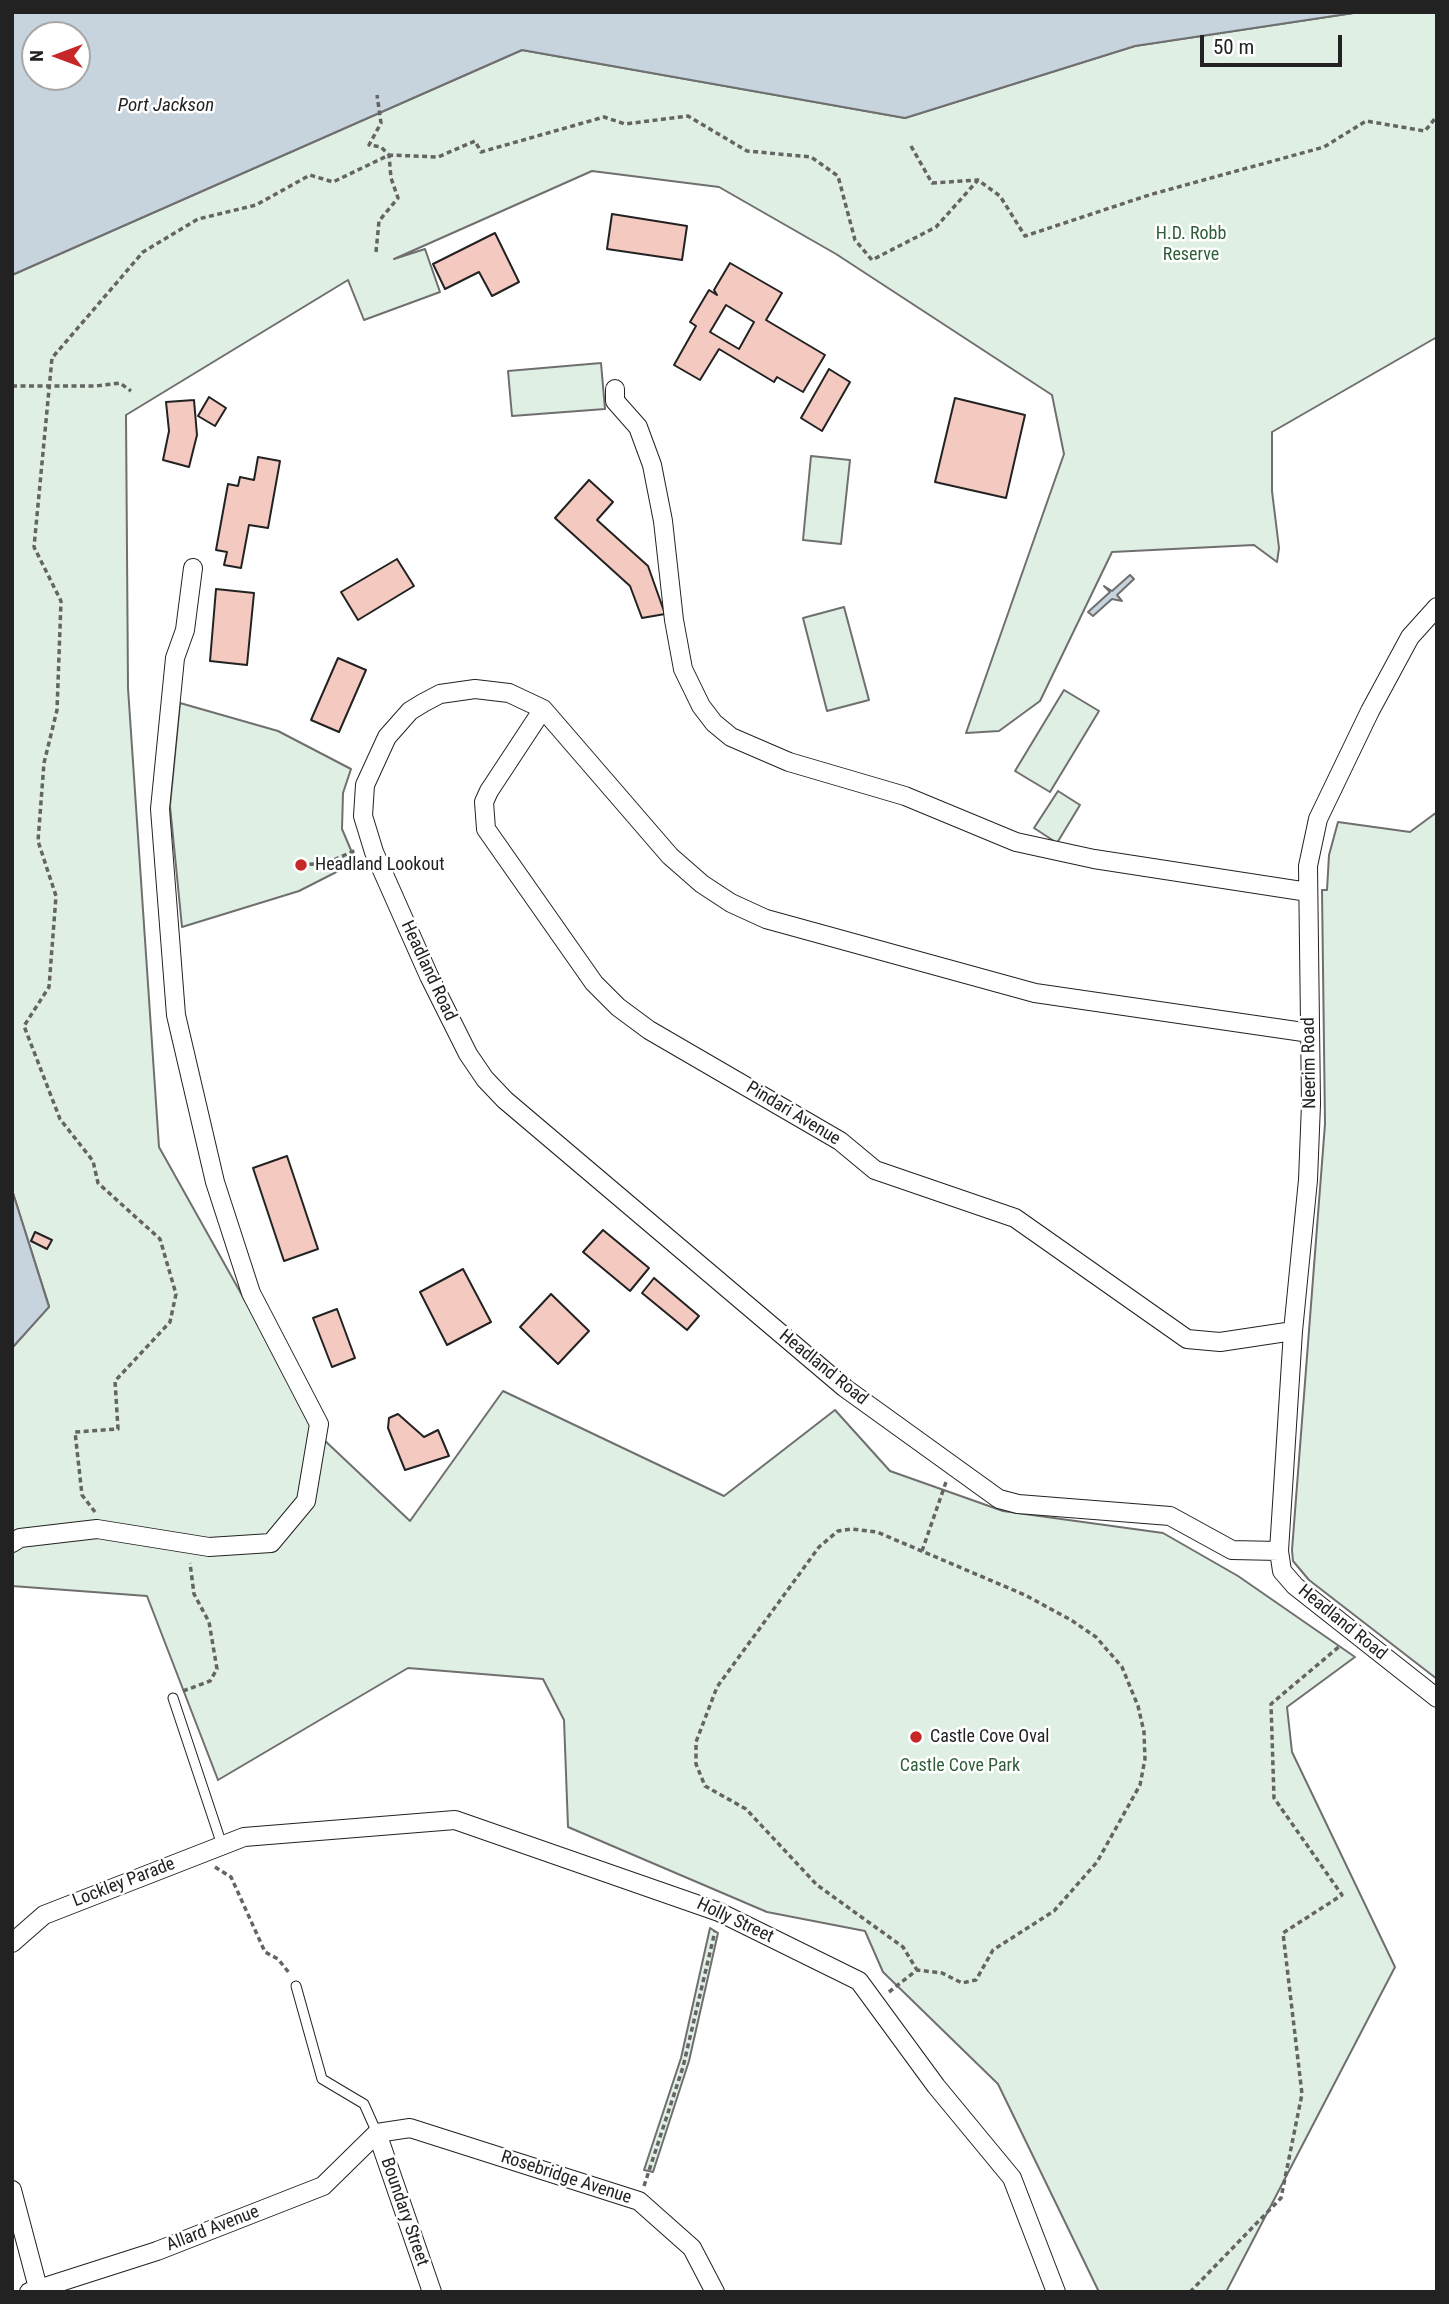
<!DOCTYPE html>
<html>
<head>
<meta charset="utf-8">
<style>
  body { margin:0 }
  #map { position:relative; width:1449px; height:2304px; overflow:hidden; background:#fff; font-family:"Roboto Condensed",sans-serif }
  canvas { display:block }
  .frame { position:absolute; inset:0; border:14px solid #222; pointer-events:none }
  .north { position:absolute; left:21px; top:21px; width:70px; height:70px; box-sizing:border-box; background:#fff; border:2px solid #a7a7a7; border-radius:50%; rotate:270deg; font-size:19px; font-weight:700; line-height:28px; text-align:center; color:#222 }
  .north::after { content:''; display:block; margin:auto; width:24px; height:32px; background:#c62828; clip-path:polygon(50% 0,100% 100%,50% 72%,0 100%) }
  .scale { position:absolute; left:1200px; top:35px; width:142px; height:32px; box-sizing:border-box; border:4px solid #222; border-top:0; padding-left:9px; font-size:21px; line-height:24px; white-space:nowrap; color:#222; -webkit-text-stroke:5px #fff; paint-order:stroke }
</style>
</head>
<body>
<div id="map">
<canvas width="1449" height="2304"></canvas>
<div class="frame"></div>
<div class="north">N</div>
<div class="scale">50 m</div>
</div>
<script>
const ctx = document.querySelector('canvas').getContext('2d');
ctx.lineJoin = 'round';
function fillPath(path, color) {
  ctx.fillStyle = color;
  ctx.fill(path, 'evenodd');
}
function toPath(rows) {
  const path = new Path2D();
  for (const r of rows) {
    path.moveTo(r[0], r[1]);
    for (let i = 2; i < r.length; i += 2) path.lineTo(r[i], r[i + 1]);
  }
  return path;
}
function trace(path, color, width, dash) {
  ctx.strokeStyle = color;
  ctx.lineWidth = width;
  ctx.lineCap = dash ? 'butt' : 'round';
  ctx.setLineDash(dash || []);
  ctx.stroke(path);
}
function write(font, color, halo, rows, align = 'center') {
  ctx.font = font + ' "Roboto Condensed",sans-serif';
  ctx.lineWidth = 5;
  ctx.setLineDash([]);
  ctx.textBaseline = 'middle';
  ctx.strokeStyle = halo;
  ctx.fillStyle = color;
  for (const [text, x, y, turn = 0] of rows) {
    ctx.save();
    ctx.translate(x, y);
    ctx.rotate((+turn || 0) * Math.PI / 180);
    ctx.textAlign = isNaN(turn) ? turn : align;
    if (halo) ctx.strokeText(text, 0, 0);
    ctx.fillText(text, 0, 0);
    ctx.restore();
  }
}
const green = toPath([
  [1360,12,1437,12,1437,337,1272,432,1272,491,1279,548,1277,562,1254,545,1112,552,1040,701,999,731,966,733,1064,454,1052,395,836,254,719,187,592,171,394,259,425,249,440,292,364,320,348,280,126,415,128,688,159,1147,322,1438,410,1521,503,1391,724,1496,835,1410,890,1471,1003,1511,1163,1533,1238,1576,1355,1657,1287,1707,1292,1752,1395,1967,1226,2292,1099,2292,998,2084,883,1972,865,1931,767,1912,568,1827,564,1720,543,1679,408,1668,218,1780,147,1596,12,1586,12,1348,49,1306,12,1190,12,275,522,50,905,118,1135,46,1360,12],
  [601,363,605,409,512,416,508,371,601,363],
  [811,456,850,460,841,544,803,540,811,456],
  [844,607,869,700,827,711,803,618,844,607],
  [1064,690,1099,711,1050,792,1015,771,1064,690],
  [180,703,278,731,351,769,343,793,342,829,356,862,299,891,182,927,170,806,180,703],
  [1058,791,1080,805,1057,843,1034,828,1058,791],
  [1437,812,1437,1679,1309,1580,1293,1561,1292,1550,1325,1124,1322,890,1327,890,1329,855,1338,822,1410,832,1437,812],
  [710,1928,718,1933,689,2061,653,2172,644,2170,681,2058,710,1928]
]);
const water = toPath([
  [12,12,1360,12,1135,46,905,118,522,50,12,275,12,12],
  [35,35,77,35,77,77,35,77,35,35],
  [1130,575,1134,579,1117,595,1122,601,1112,599,1093,616,1088,612,1110,592,1104,586,1112,591,1130,575],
  [12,1190,49,1307,12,1348,12,1190]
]);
const building = toPath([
  [612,214,687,226,682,260,607,249,612,214],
  [495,233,519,282,492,296,479,272,445,289,433,264,495,233],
  [730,263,782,293,766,320,825,355,803,392,777,377,774,382,719,349,700,380,674,365,696,326,690,322,709,290,717,295,714,290,730,263],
  [726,305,754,322,739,349,710,332,726,305],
  [829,369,850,382,822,431,801,418,829,369],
  [209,397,226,408,215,426,198,416,209,397],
  [955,398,1025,415,1006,498,935,482,955,398],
  [194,400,197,435,189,467,163,460,169,431,166,402,194,400],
  [258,457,280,461,268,528,249,525,241,568,224,565,227,552,216,550,228,484,238,486,240,477,254,480,258,457],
  [589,480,613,502,597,520,648,566,665,614,642,618,630,586,555,518,589,480],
  [397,559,414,586,358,620,341,592,397,559],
  [216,589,254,593,247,665,210,661,216,589],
  [338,658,366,670,339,732,311,720,338,658],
  [287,1156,318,1249,284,1261,253,1168,287,1156],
  [603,1230,649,1268,630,1291,583,1252,603,1230],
  [35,1232,52,1240,47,1249,31,1241,35,1232],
  [463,1269,491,1322,447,1345,420,1292,463,1269],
  [654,1278,699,1316,687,1330,642,1293,654,1278],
  [551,1294,589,1331,558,1364,520,1327,551,1294],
  [337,1309,355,1358,332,1367,313,1318,337,1309],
  [398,1414,424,1437,438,1430,449,1456,405,1470,388,1428,389,1418,398,1414]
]);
const path = toPath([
  [911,146,932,183,978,180],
  [376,252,379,221,398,198,391,178,389,155,381,147,369,145,381,123,377,95],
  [12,386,96,386,120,383,131,391],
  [301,865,327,863,356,850],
  [95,1512,82,1495,75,1432,118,1429,115,1381,170,1322,176,1294,160,1239,98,1183,93,1161,60,1119,24,1026,49,987,56,896,38,841,44,763,57,710,61,601,34,547,52,358,143,252,198,219,256,205,310,175,333,182,389,155,438,157,475,141,481,152,604,117,625,124,688,116,747,151,811,157,838,176,855,240,872,260,936,227,978,180,1000,196,1025,236,1149,195,1324,147,1366,121,1425,131,1437,116],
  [922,1551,946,1482],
  [183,1691,210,1681,217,1669,209,1622,194,1594,190,1563],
  [215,1867,231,1877,265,1952,278,1959,290,1974],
  [889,1992,917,1970,942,1973,962,1983,976,1980,993,1950,1054,1911,1097,1862,1140,1785,1145,1759,1144,1732,1138,1706,1122,1667,1096,1637,1071,1620,1025,1595,877,1532,851,1529,838,1531,819,1547,717,1687,696,1742,696,1764,705,1786,746,1809,817,1885,903,1947,917,1970],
  [644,2186,683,2067,715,1931],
  [1190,2292,1281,2198,1302,2094,1283,1933,1342,1895,1274,1798,1271,1704,1341,1645]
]);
const lane = toPath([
  [173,1698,222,1845],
  [296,1986,322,2079,364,2104,377,2133]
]);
const street = toPath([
  [615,389,615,401,638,427,652,465,663,521,674,620,683,669,701,706,714,723,731,737,789,762,905,796,1016,842,1094,859,1308,892],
  [1437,607,1410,637,1370,711,1318,819,1308,866,1311,1104,1308,1180,1293,1331,1279,1551,1282,1571,1295,1586,1437,1698],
  [543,709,489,791,484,802,486,829,594,983,618,1007,649,1030,840,1141,875,1170,1015,1218,1187,1339,1220,1342,1293,1331],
  [12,1543,20,1538,97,1529,209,1547,271,1543,306,1501,319,1424,251,1293,215,1182,176,1015,160,809,175,658,185,630,193,568],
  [1279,1551,1232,1550,1170,1516,1018,1504,999,1499,845,1388,505,1100,485,1079,468,1054,429,976,374,852,363,816,365,785,387,737,410,711,423,703,440,694,475,689,509,693,543,709,670,856,702,884,731,903,766,919,1035,993,1310,1033],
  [12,1943,44,1915,244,1837,455,1820,719,1912,859,1981,936,2086,1012,2178,1056,2292],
  [377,2133,410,2128,639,2201,692,2248,715,2292],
  [377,2133,432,2292],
  [12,2190,38,2288],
  [29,2292,157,2251,323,2186,377,2133]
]);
const markers = [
  [301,865,7,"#c62828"],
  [916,1737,7,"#c62828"]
];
const parkNames = [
  ["H.D. Robb",1191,234],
  ["Reserve",1191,255],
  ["Castle Cove Park",960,1766]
];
const poiNames = [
  ["Headland Lookout",315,865],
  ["Castle Cove Oval",930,1737]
];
const streetNames = [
  ["Headland Road",428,971,65],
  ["Neerim Road",1310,1063,-91],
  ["Pindari Avenue",793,1114,31],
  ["Headland Road",823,1368,39],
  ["Headland Road",1342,1623,39],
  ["Lockley Parade",124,1883,-21],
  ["Holly Street",735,1921,25],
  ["Rosebridge Avenue",566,2178,18],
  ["Boundary Street",404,2212,71],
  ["Allard Avenue",213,2229,-21]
];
const waterNames = [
  ["Port Jackson",166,106]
];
fillPath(green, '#e0efe3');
trace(green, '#6f6f6f', 2);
fillPath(water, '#c7d3dd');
trace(water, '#6f6f6f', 2);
fillPath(building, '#f3c9c0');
trace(building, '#222', 2);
trace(lane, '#222', 11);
trace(street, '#222', 20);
trace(path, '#646464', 3.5, [5, 3.5]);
trace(lane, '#fff', 9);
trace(street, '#fff', 18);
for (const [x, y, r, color] of markers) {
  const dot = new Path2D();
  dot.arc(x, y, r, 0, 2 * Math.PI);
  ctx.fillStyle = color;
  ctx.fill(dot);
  trace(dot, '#fff', 2.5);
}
write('18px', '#2f5e38', '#fff', parkNames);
write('18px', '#222', '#fff', poiNames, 'left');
write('18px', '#222', '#fff', streetNames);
write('italic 19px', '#222', '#fff', waterNames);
</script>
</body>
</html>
